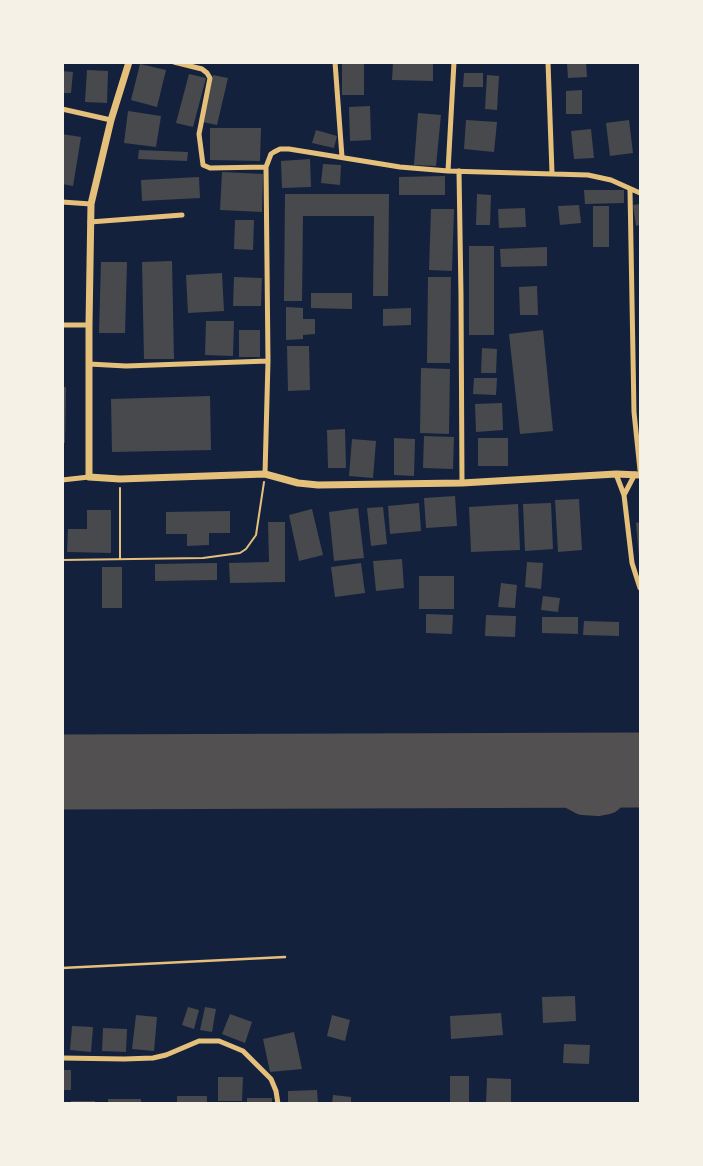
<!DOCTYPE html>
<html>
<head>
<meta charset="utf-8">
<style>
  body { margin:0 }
  #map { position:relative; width:703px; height:1166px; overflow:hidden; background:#14213d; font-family:"Fira Sans Condensed",sans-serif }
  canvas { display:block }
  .frame { position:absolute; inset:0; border:64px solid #f6f1e7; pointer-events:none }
</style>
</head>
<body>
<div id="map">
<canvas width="703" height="1166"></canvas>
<div class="frame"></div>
</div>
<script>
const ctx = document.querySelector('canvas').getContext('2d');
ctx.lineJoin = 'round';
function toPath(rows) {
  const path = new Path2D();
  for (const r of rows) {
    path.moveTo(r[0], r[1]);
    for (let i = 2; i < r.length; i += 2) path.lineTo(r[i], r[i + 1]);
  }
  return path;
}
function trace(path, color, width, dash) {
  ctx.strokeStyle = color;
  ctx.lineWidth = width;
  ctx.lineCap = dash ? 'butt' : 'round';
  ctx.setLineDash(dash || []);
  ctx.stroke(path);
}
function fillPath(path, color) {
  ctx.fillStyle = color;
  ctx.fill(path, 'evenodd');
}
const taxiway = toPath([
  [527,770,583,800,598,801,608,799,614,793,616,786,615,776,607,770]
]);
const runway = toPath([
  [62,772,640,770]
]);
const building = toPath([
  [342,62,364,62,364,95,342,95],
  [393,62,433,62,433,81,392,80],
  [586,62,587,77,568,78,567,63],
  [140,64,166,70,157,107,131,100],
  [87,70,108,71,107,103,85,102],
  [62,71,73,72,71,93,62,93],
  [464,73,483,73,483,87,463,87],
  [189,74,206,78,193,127,176,123],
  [213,75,228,78,217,125,203,122],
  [487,75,499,76,497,110,485,109],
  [582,90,582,114,566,114,566,91],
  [370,106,371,140,350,141,349,107],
  [128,111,161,116,156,147,124,143],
  [418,113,441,115,436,166,414,165],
  [466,120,497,122,494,152,464,149],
  [629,120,633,153,610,156,606,123],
  [210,128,261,128,260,161,210,160],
  [591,129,594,158,574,159,571,131],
  [316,130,337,136,334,148,312,143],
  [62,134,81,137,73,186,62,184],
  [139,150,188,152,187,161,138,159],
  [310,159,311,187,282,188,281,161],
  [323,164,341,165,340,185,321,183],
  [222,172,263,174,262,212,220,210],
  [445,176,445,195,399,195,399,177],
  [199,177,200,198,142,201,141,180],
  [584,190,624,190,624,203,585,204],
  [285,194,389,194,388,296,373,296,374,216,303,216,302,301,284,301],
  [477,194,491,195,490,225,476,225],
  [640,204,640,225,636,226,633,205],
  [579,205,581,223,560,225,558,206],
  [593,206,609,206,609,247,593,247],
  [525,208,526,227,499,228,498,209],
  [431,209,454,209,452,271,429,270],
  [235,220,254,220,253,250,234,249],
  [469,246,494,246,494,335,469,335],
  [547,247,547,266,501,267,500,249],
  [172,261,174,359,144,359,142,262],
  [101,262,127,262,125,333,99,333],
  [222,273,224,311,188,313,186,275],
  [234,277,262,278,261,306,233,306],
  [428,277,451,277,450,363,427,363],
  [537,286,538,315,520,315,519,287],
  [311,293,352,293,352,309,311,308],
  [286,307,303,308,303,319,315,319,315,334,303,335,303,339,286,340],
  [411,308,411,325,383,326,383,309],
  [206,321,234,321,233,356,205,355],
  [239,330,260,330,260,357,239,357],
  [543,330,553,431,520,434,509,334],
  [287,346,309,346,310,390,288,391],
  [482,348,497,349,496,373,481,373],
  [421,368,450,369,449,434,420,433],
  [474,378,497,378,496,395,473,394],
  [62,387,66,387,65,443,62,443],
  [210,396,211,450,112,452,111,399],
  [502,403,503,430,476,432,475,404],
  [345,429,346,468,328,468,327,430],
  [424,436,454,437,453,469,423,468],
  [394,438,415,439,414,476,394,475],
  [478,438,508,438,508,466,478,466],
  [352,439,376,441,373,478,349,476],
  [455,496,457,526,426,528,424,498],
  [579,499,582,550,558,552,555,500],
  [419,503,421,531,390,534,388,506],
  [551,503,553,549,525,551,523,504],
  [518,504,520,550,471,552,469,507],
  [383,507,387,544,371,546,367,508],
  [358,508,364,558,334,561,329,512],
  [312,509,323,555,299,561,289,515],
  [87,510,111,510,111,553,67,552,68,529,87,529],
  [230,511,230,533,209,533,209,545,187,546,187,534,166,534,166,512],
  [268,522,285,522,285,582,230,583,229,563,269,562],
  [640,522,640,557,639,557,636,523],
  [402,559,404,588,376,591,373,561],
  [527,562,543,563,541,589,525,587],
  [217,563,217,580,155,581,155,564],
  [361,563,365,593,335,597,331,567],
  [102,567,122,567,122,608,102,608],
  [419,576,454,576,454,609,419,609],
  [501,583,517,585,515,608,498,607],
  [543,596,560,598,558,612,541,610],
  [426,614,453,615,452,634,426,633],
  [486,615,516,616,515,637,485,636],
  [542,617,578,617,578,634,542,633],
  [584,621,619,622,619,636,583,635],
  [575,996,576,1021,543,1023,542,997],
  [188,1007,199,1010,194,1029,182,1025],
  [205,1007,216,1009,212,1032,200,1030],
  [501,1013,503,1035,451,1039,450,1016],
  [230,1014,252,1022,245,1043,222,1034],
  [136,1015,157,1017,154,1051,132,1049],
  [332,1015,350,1020,345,1041,327,1036],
  [72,1026,93,1027,91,1052,70,1050],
  [103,1028,127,1029,126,1052,102,1051],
  [294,1032,302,1069,270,1072,263,1039],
  [564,1044,590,1045,589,1064,563,1063],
  [62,1070,71,1070,71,1090,62,1090],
  [450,1076,469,1076,469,1104,450,1104],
  [218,1077,243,1077,242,1101,218,1101],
  [487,1078,511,1079,511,1104,486,1104],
  [317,1090,318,1104,288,1104,288,1091],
  [333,1095,351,1097,351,1104,332,1104],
  [177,1096,207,1096,207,1104,177,1104],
  [247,1098,272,1098,272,1104,247,1104],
  [108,1099,141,1099,141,1104,108,1104],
  [71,1101,95,1101,95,1104,71,1104]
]);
const path = toPath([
  [120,558,120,488],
  [62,560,203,558,240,553,246,549,256,535,264,482]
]);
const service = toPath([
  [62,968,285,957]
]);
const minor = toPath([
  [174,62,202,69,207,73,210,78,199,134,203,165,210,168,266,167],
  [335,62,342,157],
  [548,62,552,173],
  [62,109,111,120],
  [448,171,454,62],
  [459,171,461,295,462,483],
  [630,190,634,412,640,470],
  [62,202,91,204],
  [90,222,182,215],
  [62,325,89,325],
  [89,364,126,366,268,361],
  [265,474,268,361,266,167,271,154,274,152,280,149,289,149,400,167,448,171,588,175,611,180,640,193],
  [616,474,624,495,632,563,640,588],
  [62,480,89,477],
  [624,495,635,474],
  [62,1058,124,1059,153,1058,166,1055,199,1041,219,1041,243,1051,271,1079,276,1091,278,1104]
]);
const tertiary = toPath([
  [129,62,111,120,91,204,89,325,89,477,120,479,265,474,298,483,318,485,462,483,616,474,640,475]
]);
trace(taxiway, '#525050', 30);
trace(runway, '#525050', 75);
fillPath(building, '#48494c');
trace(path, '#e5c07b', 2);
trace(service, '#e5c07b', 2.5);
trace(minor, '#e5c07b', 5);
trace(tertiary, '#e5c07b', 7);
</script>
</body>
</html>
